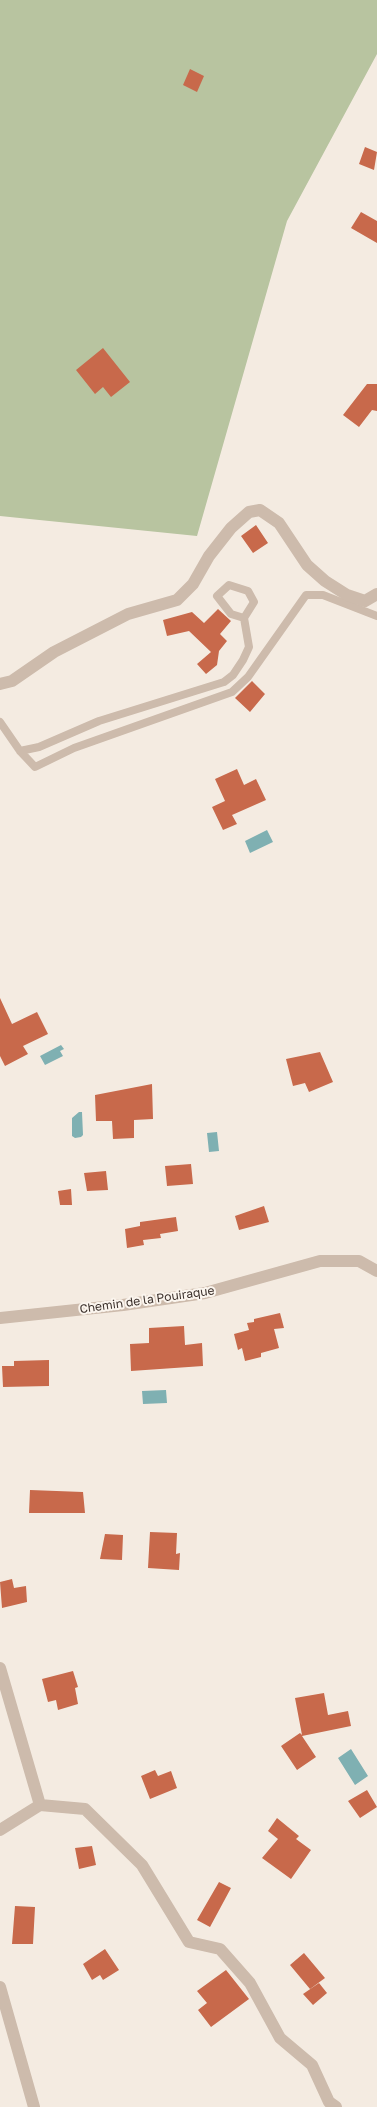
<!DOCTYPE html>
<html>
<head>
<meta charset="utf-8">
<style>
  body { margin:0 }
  canvas { display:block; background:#f4ebe1 }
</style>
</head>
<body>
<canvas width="377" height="2107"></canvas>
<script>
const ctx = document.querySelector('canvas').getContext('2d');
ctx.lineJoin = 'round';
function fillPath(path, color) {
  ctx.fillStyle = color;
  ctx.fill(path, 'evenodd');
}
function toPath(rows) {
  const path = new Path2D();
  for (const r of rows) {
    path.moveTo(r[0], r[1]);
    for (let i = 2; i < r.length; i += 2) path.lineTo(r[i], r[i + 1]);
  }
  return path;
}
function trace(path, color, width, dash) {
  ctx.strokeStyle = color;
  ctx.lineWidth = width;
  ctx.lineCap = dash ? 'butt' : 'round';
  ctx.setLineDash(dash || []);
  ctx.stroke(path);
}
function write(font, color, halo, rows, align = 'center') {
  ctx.font = font + ' "Golos Text",sans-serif';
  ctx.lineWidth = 4;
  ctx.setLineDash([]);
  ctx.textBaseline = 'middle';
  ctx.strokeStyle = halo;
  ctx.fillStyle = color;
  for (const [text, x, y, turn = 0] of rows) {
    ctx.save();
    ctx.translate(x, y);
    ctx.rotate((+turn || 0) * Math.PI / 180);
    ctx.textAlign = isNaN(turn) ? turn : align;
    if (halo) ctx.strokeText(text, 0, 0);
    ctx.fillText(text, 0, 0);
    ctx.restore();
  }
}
const green = toPath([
  [0,0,377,0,377,54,287,221,197,536,0,516]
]);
const water = toPath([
  [267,830,273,842,250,853,245,841],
  [61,1045,64,1049,60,1051,63,1056,45,1065,40,1056],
  [79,1112,82,1112,83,1135,81,1137,75,1138,72,1136,72,1118],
  [217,1132,219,1151,209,1152,207,1133],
  [166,1390,167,1403,143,1404,142,1391],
  [351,1749,368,1776,355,1785,338,1758]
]);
const building = toPath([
  [190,69,204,76,197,92,183,85],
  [365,147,377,152,374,170,359,164],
  [361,212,377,221,377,243,351,228],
  [103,348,130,382,111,397,103,387,95,394,76,370],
  [367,384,377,384,377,411,372,410,359,427,343,415],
  [256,525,268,543,253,553,241,536],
  [218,609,231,621,220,634,227,641,219,651,217,665,206,674,197,664,211,652,189,631,167,636,163,620,192,612,204,623],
  [252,681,265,694,250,712,235,698],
  [237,769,244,785,256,779,266,800,232,815,237,824,223,830,212,807,225,801,215,779],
  [0,998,12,1024,37,1012,48,1034,23,1046,28,1054,5,1066,0,1056],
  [320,1052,333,1082,309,1092,305,1083,293,1086,286,1059],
  [152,1084,153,1119,134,1120,134,1138,113,1139,112,1121,96,1121,95,1095],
  [191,1164,193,1184,167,1186,165,1166],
  [106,1171,108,1190,87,1191,84,1173],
  [71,1189,72,1205,60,1205,58,1191],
  [264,1206,269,1222,239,1230,235,1216],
  [176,1217,178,1231,160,1234,161,1238,143,1240,144,1245,127,1248,125,1229,140,1226,140,1222],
  [280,1313,284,1328,274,1329,279,1348,261,1353,261,1357,245,1361,242,1348,238,1350,234,1334,249,1330,247,1323,254,1322,254,1319],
  [184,1326,185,1345,202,1343,203,1366,131,1371,130,1344,149,1343,149,1328],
  [49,1360,49,1386,3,1387,2,1366,14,1366,14,1361],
  [30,1490,83,1492,85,1513,29,1513],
  [150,1532,177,1533,176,1554,180,1553,179,1570,148,1568],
  [105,1534,123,1535,122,1560,100,1559],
  [12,1579,14,1588,26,1586,27,1602,2,1608,0,1582],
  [73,1671,78,1687,75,1688,78,1704,58,1710,56,1700,48,1702,42,1679],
  [324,1693,328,1715,348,1711,351,1726,302,1736,316,1757,297,1770,281,1746,300,1733,302,1735,295,1698],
  [155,1770,158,1776,171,1771,177,1788,150,1799,141,1776],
  [367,1790,377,1807,360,1818,348,1801],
  [277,1818,299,1836,296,1839,311,1850,291,1879,262,1858,278,1839,268,1831],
  [92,1846,96,1865,79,1869,75,1848],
  [219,1882,231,1888,210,1927,197,1920],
  [15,1906,35,1907,33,1944,12,1944],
  [105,1949,119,1970,103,1980,100,1975,92,1980,83,1964],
  [304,1953,325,1978,310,1989,290,1965],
  [226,1970,249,1999,211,2027,198,2010,207,2003,197,1991],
  [319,1983,327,1993,313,2005,303,1994]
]);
const lane = toPath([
  [0,722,20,751,35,767,74,748,232,692,248,677,306,595,323,595,377,616],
  [20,751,39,747,99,721,224,682,233,675,243,660,249,647,244,618,254,602,248,591,229,585,217,596,231,614,244,618]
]);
const street = toPath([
  [0,684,12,681,54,652,128,614,177,600,193,584,209,556,231,528,249,512,260,510,279,523,307,565,325,581,347,595,365,601,377,594],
  [0,1318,123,1305,205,1293,320,1261,359,1261,377,1271],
  [0,1668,40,1805,0,1830],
  [40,1805,85,1809,142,1865,189,1942,220,1949,250,1983,280,2038,312,2065,329,2102,336,2107],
  [0,1987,34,2107]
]);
const streetNames = [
  ["Chemin de la Pouiraque",147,1300,-8]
];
fillPath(green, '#b8c4a0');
fillPath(water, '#7fb0b2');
fillPath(building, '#c8694b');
trace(lane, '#cdbbac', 8);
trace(street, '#cdbbac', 12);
write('12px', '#3b302b', '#fbf5ee', streetNames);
</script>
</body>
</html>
